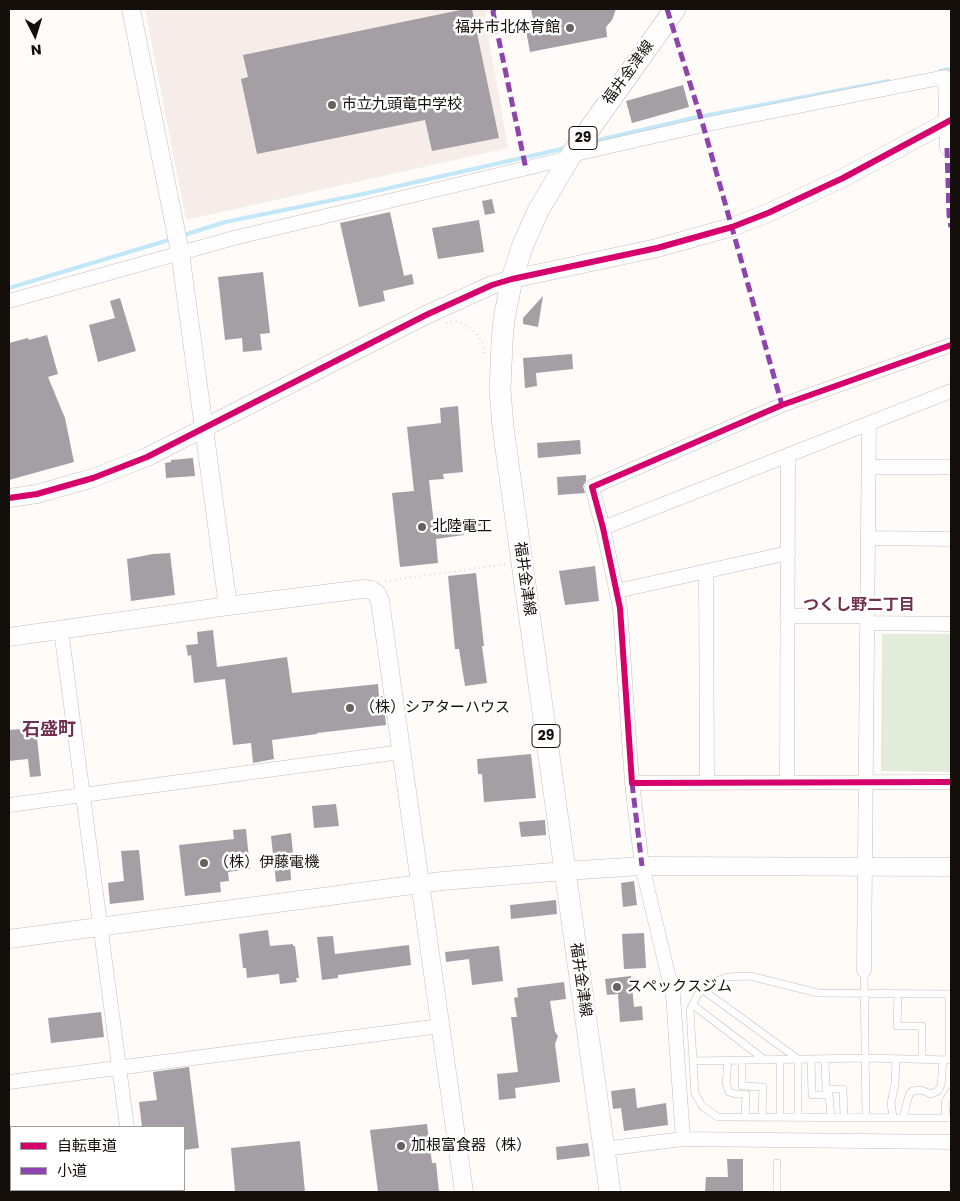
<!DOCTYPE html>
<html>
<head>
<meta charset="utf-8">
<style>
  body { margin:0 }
  #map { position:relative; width:960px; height:1201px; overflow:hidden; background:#fefbf9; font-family:Poppins,"Noto Sans JP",sans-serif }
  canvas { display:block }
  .frame { position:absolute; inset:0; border:10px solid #150f0b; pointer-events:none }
  .legend { position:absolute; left:10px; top:1126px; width:175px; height:65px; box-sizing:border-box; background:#fff; border:1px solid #a19f9d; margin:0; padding:6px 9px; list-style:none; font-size:15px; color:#150f0b }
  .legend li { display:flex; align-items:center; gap:10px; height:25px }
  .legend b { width:25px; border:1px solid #a19f9d }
  .north { position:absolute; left:10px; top:10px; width:50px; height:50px; -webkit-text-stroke:4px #fff; paint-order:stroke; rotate:175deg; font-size:14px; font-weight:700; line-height:20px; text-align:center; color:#150f0b }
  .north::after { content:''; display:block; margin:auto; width:18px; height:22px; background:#150f0b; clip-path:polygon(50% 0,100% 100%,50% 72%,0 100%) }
</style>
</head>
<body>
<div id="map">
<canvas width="960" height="1201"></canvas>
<div class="frame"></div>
<ul class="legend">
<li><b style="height:6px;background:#d6006c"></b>自転車道</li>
<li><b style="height:6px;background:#8e44ad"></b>小道</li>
</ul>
<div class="north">N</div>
</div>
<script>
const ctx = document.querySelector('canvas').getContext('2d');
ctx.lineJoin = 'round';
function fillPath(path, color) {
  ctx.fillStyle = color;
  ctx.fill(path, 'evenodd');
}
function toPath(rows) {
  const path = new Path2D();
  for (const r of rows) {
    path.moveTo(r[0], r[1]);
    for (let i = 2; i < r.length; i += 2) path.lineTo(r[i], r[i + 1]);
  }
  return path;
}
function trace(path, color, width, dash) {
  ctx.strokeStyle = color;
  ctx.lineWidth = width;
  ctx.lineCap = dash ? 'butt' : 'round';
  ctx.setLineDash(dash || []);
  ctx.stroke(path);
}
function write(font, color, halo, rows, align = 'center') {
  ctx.font = font + ' Poppins,"Noto Sans JP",sans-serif';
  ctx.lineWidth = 5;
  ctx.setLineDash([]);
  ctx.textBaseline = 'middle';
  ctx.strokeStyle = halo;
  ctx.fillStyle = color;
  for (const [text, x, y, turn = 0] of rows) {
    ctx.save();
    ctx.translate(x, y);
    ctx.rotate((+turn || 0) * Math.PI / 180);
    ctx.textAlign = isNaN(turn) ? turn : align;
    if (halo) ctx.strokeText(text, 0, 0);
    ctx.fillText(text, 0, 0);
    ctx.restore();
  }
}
const built = toPath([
  [145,9,488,9,485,17,508,148,186,220]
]);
const green = toPath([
  [882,634,951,634,951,772,881,771]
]);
const stream = toPath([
  [940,71,951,69],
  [590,142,693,118,889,81],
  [181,236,225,222,363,194,566,148],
  [9,288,172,239]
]);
const building = toPath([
  [465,9,472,9,499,138,432,151,425,120,257,154,241,79,248,77,243,55],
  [531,9,616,9,612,20,606,27,607,37,530,52,526,31,535,29],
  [683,85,689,107,632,123,626,101],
  [492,199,495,213,485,215,482,201],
  [390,212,404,276,412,274,414,284,383,291,385,301,359,307,340,223],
  [479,220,484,252,438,259,432,228],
  [263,272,270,333,260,334,262,350,243,352,242,338,225,340,218,277],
  [543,296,538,327,523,324,523,318],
  [120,298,136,351,98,362,89,325,115,318,110,301],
  [47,335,58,374,48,377,65,418,74,462,9,480,9,343,28,338,29,340],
  [572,354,573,369,536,373,537,386,525,388,523,358],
  [458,406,463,472,443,474,444,479,429,480,434,525,482,518,484,525,463,529,464,535,436,539,438,563,400,567,392,493,414,491,407,427,441,423,440,408],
  [580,440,581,454,538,458,537,443],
  [193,458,195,476,166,478,165,463,171,462,171,460],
  [586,475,586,481,583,486,585,493,558,495,557,477],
  [170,553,175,595,131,601,127,559,153,554],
  [595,566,599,601,565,605,559,571],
  [476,573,484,646,482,646,487,683,465,686,459,649,455,649,448,576],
  [213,630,217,667,287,657,292,693,378,684,379,697,383,696,386,725,317,733,317,734,272,740,274,759,253,763,251,743,233,745,225,679,194,683,191,655,188,656,186,645,198,644,197,632],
  [36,728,41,776,30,777,28,759,9,761,9,730],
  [531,754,536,798,484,802,482,774,478,774,477,759],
  [336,804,339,826,314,828,312,806],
  [545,820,546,835,521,837,519,822],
  [246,829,250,869,228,872,229,881,220,882,221,892,185,896,179,845,234,839,233,830],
  [291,833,294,863,290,864,291,880,276,882,271,836],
  [139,850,144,900,110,904,108,883,124,881,121,851],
  [634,881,637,905,623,907,621,883],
  [556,900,557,914,511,919,510,905],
  [268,930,270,946,293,944,293,946,295,946,299,978,296,978,297,982,280,984,279,974,247,978,246,968,243,968,239,934],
  [644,933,646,968,624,969,622,934],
  [333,936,335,954,409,945,411,965,338,975,338,978,322,980,317,937],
  [499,946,503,981,472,985,469,959,446,962,445,952],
  [631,976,634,1007,642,1006,643,1020,620,1022,618,994,607,995,605,979],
  [564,982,566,999,550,1001,555,1032,558,1036,555,1044,560,1082,515,1088,516,1098,499,1100,497,1074,518,1072,511,1017,517,1017,514,998,518,997,517,988],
  [101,1012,104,1037,51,1043,48,1018],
  [189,1067,199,1148,184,1150,184,1127,142,1127,139,1102,157,1100,153,1072],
  [635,1088,637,1108,666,1103,668,1125,624,1131,621,1108,613,1109,611,1091],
  [427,1124,432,1163,436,1163,439,1192,378,1192,370,1130],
  [300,1141,305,1192,235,1192,231,1148],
  [588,1143,590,1156,557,1160,556,1147],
  [727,1159,743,1159,743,1192,705,1192,706,1177,728,1177]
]);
const path = toPath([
  [446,323,455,321,464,324,476,333,483,344,484,353],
  [385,581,507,564]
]);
const service = toPath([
  [864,970,866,1118],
  [703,990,798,1059,798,1117],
  [898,994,897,1026,922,1026,922,1059],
  [951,994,818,993,750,976,727,977,714,982,698,994,690,1010,695,1094,703,1107,718,1117,951,1118],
  [693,1005,765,1060],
  [811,1059,812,1095,829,1095,831,1117],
  [825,1059,826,1089,843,1089,844,1117],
  [742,1060,742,1086,763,1087,762,1117],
  [949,1060,949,994],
  [693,1061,865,1058,951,1060],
  [728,1061,726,1083,729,1092,736,1094,746,1094,745,1117],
  [780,1117,780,1060],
  [893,1118,891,1103,895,1084,896,1059],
  [903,1118,909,1095,912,1091,921,1090,931,1094,938,1091,941,1085,943,1060],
  [946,1118,945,1102,951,1092],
  [777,1192,777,1163]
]);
const minor = toPath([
  [571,155,703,125,945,77,947,148],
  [9,301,234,238,569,158],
  [951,345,782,405,592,487,603,528,620,608,632,783,951,782],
  [869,467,951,467],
  [603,528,951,391],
  [868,538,951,539],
  [706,571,707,782],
  [617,591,788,553],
  [787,616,867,616],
  [867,623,951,624],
  [61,630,127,1127],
  [787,782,788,455],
  [632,783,642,866,673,995,683,1139],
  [9,805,401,752],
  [864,970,869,423],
  [9,1082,440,1026],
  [604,1149,683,1139,951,1142],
  [136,1190,136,1192]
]);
const tertiary = toPath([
  [131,9,180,252,228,606],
  [9,498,37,494,93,478,147,457,426,315,492,285,512,279,657,248,732,227,768,213,843,178,951,120],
  [9,637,228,606,363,589,372,590,377,594,380,601,464,1192],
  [9,939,442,881,565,871,642,866,951,867]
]);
const primary = toPath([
  [610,1192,503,427,500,390,502,342,504,319,512,279,522,247,538,211,571,155,675,9]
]);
const quiet = toPath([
  [494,9,493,12,526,169],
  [667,9,703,125,782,405],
  [947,148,949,215,951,227],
  [632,783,642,866]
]);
const cycleway = toPath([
  [951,345,782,405,592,487,603,528,620,608,632,783,951,782],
  [9,498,37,494,93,478,147,457,426,315,492,285,512,279,657,248,732,227,768,213,843,178,951,120]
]);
const markers = [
  [570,28,5,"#67625e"],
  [332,105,5,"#67625e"],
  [422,527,5,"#67625e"],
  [350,708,5,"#67625e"],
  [204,863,5,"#67625e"],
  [617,987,5,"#67625e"],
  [401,1146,5,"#67625e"]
];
const shields = [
  [583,138,28],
  [546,736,28]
];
const shieldNames = [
  ["29",583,138],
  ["29",546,736]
];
const poiNames = [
  ["福井市北体育館",560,28,"right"],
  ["市立九頭竜中学校",342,105],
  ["北陸電工",432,527],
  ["（株）シアターハウス",360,708],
  ["（株）伊藤電機",214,863],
  ["スペックスジム",627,987],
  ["加根富食器（株）",411,1146]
];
const streetNames = [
  ["福井金津線",629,73,-54],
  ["福井金津線",524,579,82],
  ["福井金津線",580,980,82]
];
const neighbourhoodNames = [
  ["つくし野二丁目",859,606]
];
const quarterNames = [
  ["石盛町",49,730]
];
fillPath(built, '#f7ede8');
fillPath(green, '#e2ecda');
trace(stream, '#c1e7f8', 4);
fillPath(building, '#a49fa5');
trace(service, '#c4bebb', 8);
trace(minor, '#c4bebb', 15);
trace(tertiary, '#c4bebb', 19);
trace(primary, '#c4bebb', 22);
trace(path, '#dbdad9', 2, [1, 4]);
trace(service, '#fffefe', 7);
trace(minor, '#fffefe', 14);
trace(tertiary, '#fffefe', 18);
trace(primary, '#fffefe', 21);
trace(quiet, '#8e44ad', 5, [10, 5]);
trace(cycleway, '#d6006c', 6);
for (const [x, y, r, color] of markers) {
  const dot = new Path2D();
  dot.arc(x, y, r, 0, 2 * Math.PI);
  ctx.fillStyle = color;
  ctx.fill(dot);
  trace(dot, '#fff', 2);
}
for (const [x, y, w] of shields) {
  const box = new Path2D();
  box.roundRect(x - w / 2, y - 11.5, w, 23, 4);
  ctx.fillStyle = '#fff';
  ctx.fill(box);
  trace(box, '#150f0b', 1);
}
write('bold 14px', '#150f0b', null, shieldNames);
write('15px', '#150f0b', '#fff', poiNames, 'left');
write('15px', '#150f0b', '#fff', streetNames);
write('bold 16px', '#723050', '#fff', neighbourhoodNames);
write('bold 18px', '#723050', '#fff', quarterNames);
</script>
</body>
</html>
